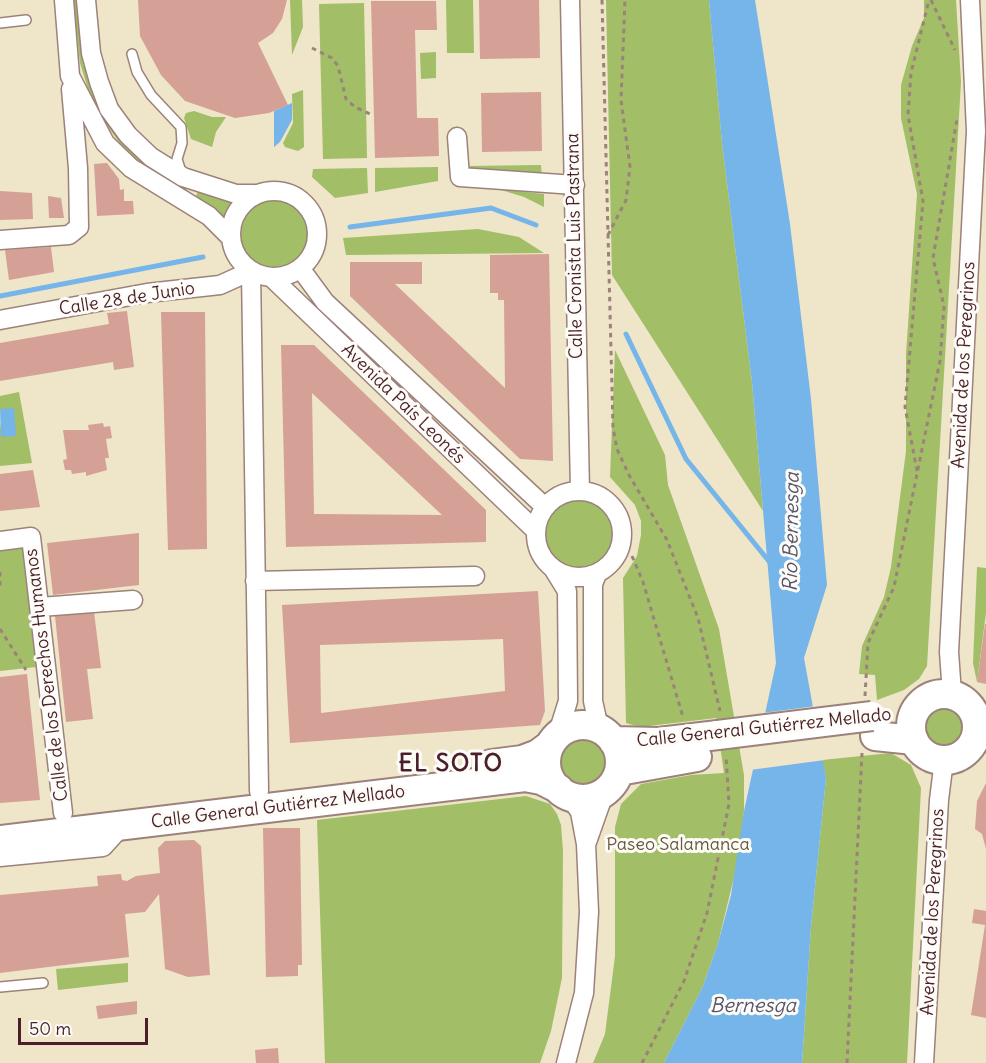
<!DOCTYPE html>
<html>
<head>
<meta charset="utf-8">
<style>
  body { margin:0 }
  #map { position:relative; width:986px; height:1063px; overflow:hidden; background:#efe5c8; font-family:Delius,sans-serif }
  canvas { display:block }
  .scale { position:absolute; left:18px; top:1018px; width:130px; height:27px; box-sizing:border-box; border:3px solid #4a1f2b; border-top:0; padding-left:8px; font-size:18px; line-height:21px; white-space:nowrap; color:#4a1f2b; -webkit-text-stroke:4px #fdfcf7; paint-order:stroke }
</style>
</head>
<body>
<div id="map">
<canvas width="986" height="1063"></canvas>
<div class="scale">50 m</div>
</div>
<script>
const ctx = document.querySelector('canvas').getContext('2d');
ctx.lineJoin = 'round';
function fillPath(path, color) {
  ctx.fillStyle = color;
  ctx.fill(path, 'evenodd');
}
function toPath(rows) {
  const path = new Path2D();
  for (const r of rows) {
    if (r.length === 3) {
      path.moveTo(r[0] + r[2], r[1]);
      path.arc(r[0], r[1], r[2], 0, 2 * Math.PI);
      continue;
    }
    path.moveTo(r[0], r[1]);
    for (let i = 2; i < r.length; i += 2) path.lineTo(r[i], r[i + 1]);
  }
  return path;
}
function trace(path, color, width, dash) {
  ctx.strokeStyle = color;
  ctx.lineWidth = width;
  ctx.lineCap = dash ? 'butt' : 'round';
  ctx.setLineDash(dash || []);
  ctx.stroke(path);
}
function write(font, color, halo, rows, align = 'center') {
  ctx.font = font + ' Delius,sans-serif';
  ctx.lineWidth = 6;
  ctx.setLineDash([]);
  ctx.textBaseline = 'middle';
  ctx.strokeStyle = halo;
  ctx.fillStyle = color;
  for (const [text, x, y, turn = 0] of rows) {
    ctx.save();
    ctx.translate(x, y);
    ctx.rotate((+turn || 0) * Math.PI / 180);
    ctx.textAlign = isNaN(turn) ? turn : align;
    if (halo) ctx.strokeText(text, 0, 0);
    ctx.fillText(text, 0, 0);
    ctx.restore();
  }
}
const green = toPath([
  [73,0,77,0,83,64,101,109,146,163,187,188,185,191,139,162,124,149,100,116,91,99,80,63],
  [290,0,302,0,303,27,292,55],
  [446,0,473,0,474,53,447,53],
  [606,0,709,0,722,143,752,382,763,511,612,275],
  [924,0,956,0,961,82,927,666,919,679,904,690,877,700,875,675,859,674,862,646,884,597,891,567,906,451,906,354,917,194,901,118,901,85,912,46,924,18],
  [364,3,367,158,323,159,319,4],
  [436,52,436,78,421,79,420,53],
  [303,90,304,147,298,151,285,147,283,143,293,123,292,94],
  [194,111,212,117,226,117,216,132,212,147,191,139,184,118,186,113],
  [541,165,542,177,468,170,467,166],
  [438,167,438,181,375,192,375,168],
  [367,168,368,193,335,198,312,177,313,169],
  [498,189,544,194,544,207,524,197],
  [198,191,233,200,224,218,196,196],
  [274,234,35],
  [478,229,519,237,544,253,346,255,343,238],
  [615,350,665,455,668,485,719,629,744,775,744,811,739,857,718,943,703,986,664,1063,593,1063,605,1034,615,956,615,827,621,804,641,784,691,775,724,773,716,718,640,727,626,723,623,578,637,556,641,535,641,521,635,505,610,477],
  [19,392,32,463,0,466,0,422,2,437,14,409,0,409,0,396],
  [579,534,35],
  [22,547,36,667,0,671,0,549],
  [977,567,986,568,986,613,977,682,973,663],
  [945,728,22],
  [583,762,26],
  [891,753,911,765,921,788,907,1063,802,1063,811,927,826,778,822,760],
  [526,796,550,804,557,814,561,825,563,851,562,978,551,1031,540,1063,325,1063,317,820],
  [128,963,128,982,58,990,56,969]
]);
const water = toPath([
  [709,0,755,0,790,224,811,399,827,585,804,658,826,778,811,927,802,1063,664,1063,703,986,718,943,731,895,744,811,776,663,752,382,722,143],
  [292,103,292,120,280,142,274,147,274,111],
  [14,408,16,436,1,437,0,409]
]);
const pier = toPath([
  [816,706,825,760,750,770,762,713]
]);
const stream = toPath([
  [350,227,491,208,536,225],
  [0,296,203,257],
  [626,334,686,459,772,565]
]);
const building = toPath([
  [138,0,287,0,282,19,273,33,258,43,288,105,269,113,235,118,185,101,161,75,140,36],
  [479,0,539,0,540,58,480,59],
  [371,1,436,1,437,30,415,30,417,118,438,118,439,156,375,158],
  [541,92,542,151,482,152,481,93],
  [107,163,119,179,120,190,124,189,124,201,133,201,134,214,97,216,94,164],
  [0,191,32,193,33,219,0,220],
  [48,196,61,198,64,218,49,218],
  [51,247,54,272,9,280,5,250],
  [549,254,553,461,520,459,350,296,350,262,422,262,422,284,395,284,505,388,504,300,498,300,498,293,490,293,490,255],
  [127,311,134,367,114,370,113,362,0,381,0,343,109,324,107,313],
  [161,312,205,312,207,549,168,550],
  [281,345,314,345,486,510,486,542,286,547],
  [312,393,442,515,314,514],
  [103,423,104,427,110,426,112,438,106,439,109,458,105,458,107,470,86,476,86,472,72,474,71,470,65,470,63,460,67,459,63,430,89,430,88,425],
  [33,470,40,507,0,511,0,474],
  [139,533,139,585,53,595,47,543],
  [538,591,545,711,540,725,290,743,282,605],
  [503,639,505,691,321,713,320,645],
  [94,612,101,668,87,669,93,719,66,722,55,616],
  [985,624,986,624,986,684,977,682],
  [27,674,40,800,0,803,0,677],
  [986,783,986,849,982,834,975,829,977,801],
  [263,828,300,828,302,965,298,965,298,976,266,977],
  [194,840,201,846,210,975,188,977,165,969,159,894,145,912,125,914,129,957,0,973,0,895,98,886,97,876,121,874,122,880,127,881,136,876,160,873,158,848,165,841],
  [974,909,986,911,986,1018,971,1015,985,925,972,923],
  [137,1001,137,1014,98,1019,96,1006],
  [278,1048,279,1063,256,1063,255,1050]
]);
const path = toPath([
  [602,0,613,428,617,449,629,475,667,540,698,618,720,711],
  [931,0,955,50],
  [312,48,332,58,338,66,346,99,355,107,370,114],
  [608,235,626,200,630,167,621,100,625,0],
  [917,471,905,407,923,201,908,115,911,73,929,0],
  [632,556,643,582,683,717],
  [0,572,0,589],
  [0,629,26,670],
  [865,696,868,643,894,587,940,361,944,306,933,258,957,119],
  [642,1063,684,981,707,913,729,804,726,756],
  [847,1063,862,753]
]);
const service = toPath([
  [0,23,26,20],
  [132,54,137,72,151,95,181,127,182,143,177,159,182,175],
  [0,987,43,983]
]);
const minor = toPath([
  [64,0,70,76,105,143,131,168,209,216,230,237],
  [86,0,91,53,99,82,109,109,128,135,151,157,183,177,236,194,254,194],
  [570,0,580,491],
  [457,137,460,177,575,185],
  [274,234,43],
  [0,240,69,235,79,227,78,168,71,89],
  [300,268,325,302,545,507],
  [251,271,259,791],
  [271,277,536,531],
  [0,320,147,293,220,285,251,271],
  [579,534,43],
  [0,541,31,537,63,813],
  [554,570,567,591,568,701,557,736],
  [597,574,593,584,593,701,599,728],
  [255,581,475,576],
  [40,607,133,600],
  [952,694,949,652,976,131,970,0],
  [587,842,605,791],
  [0,857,103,847,122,826],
  [566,1063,584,993,589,912,586,844,580,812,569,796],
  [924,1063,939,800,944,760]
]);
const primary = toPath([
  [944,727,33],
  [583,762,37],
  [875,736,914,740],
  [613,741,659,742,718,735],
  [491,764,522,760,538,754,550,745],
  [619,771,697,757],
  [0,840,525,777,541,780,559,789]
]);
const primaryBridge = toPath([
  [718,735,872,716]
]);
const streetNames = [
  ["Calle Cronista Luis Pastrana",575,246,-91],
  ["Calle 28 de Junio",127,299,-9],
  ["Avenida de los Peregrinos",964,365,-87],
  ["Avenida País Leonés",403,404,44],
  ["Calle de los Derechos Humanos",47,675,-97],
  ["Calle General Gutiérrez Mellado",764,728,-6],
  ["Calle General Gutiérrez Mellado",278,807,-7],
  ["Avenida de los Peregrinos",933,912,-87]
];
const parkNames = [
  ["Paseo Salamanca",678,845]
];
const waterNames = [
  ["Río Bernesga",792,532,-89],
  ["Bernesga",753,1006]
];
const districtNames = [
  ["EL SOTO",451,764]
];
fillPath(green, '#a2be66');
fillPath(water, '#75b5e9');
fillPath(pier, '#efe5c8');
trace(stream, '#75b5e9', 5);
fillPath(building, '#d5a096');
trace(service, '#9c827a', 12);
trace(minor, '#9c827a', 21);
trace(primary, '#9c827a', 32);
trace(path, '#9c827a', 3, [4.5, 4.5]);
trace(service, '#fff', 9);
trace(minor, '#fff', 18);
trace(primary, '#fff', 28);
trace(primaryBridge, '#9c827a', 32, []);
trace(primaryBridge, '#fff', 28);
write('18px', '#4a1f2b', '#fdfcf7', streetNames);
write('18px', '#695740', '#fdfcf7', parkNames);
write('italic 20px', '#59546e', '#fdfcf7', waterNames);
ctx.letterSpacing = '1.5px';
write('bold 24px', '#4a1f2b', '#fdfcf7', districtNames);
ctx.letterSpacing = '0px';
</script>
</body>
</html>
